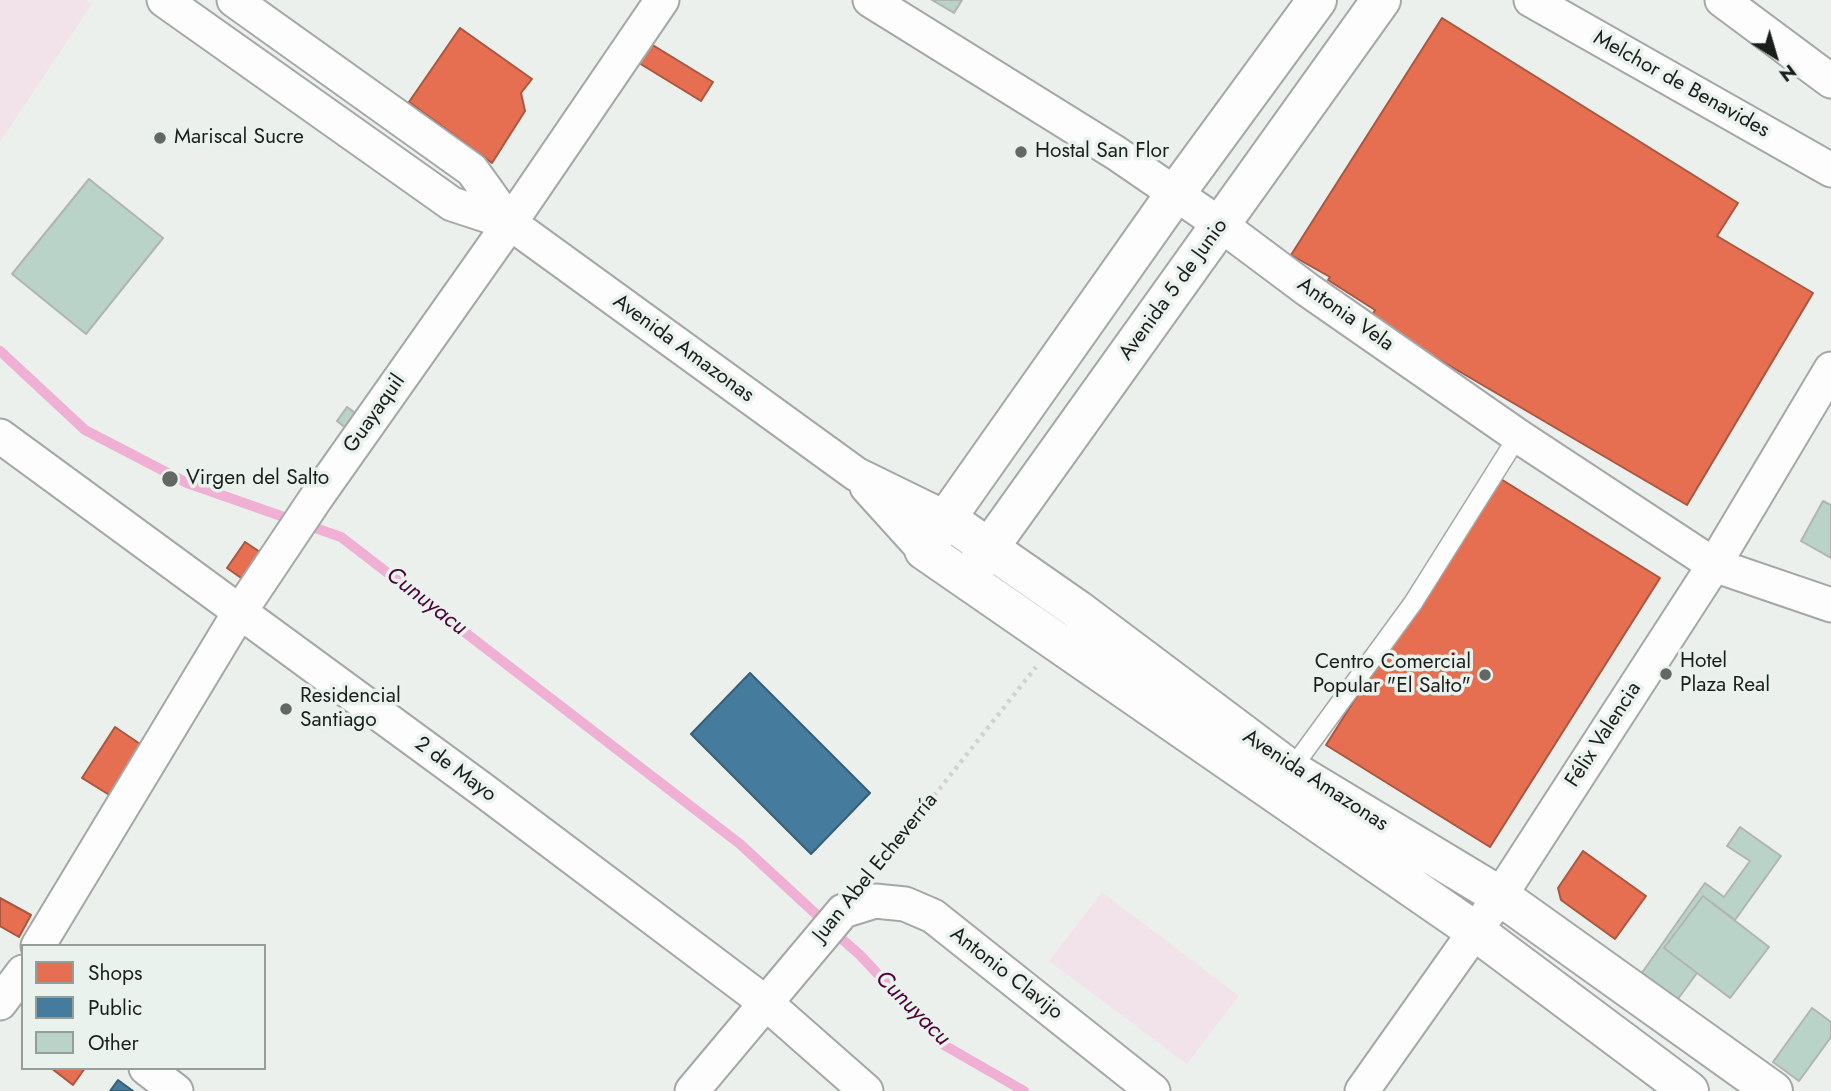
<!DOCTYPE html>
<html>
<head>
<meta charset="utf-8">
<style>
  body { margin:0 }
  #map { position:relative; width:1831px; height:1091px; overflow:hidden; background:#ebf0ed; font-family:Jost,sans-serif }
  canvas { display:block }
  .legend { position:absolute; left:21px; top:944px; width:245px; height:126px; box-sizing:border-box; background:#e9f2ed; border:2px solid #979d99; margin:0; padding:9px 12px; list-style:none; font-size:21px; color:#1b1e1c }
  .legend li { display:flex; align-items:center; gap:14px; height:35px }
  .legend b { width:35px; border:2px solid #979d99 }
  .north { position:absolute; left:1740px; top:21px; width:70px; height:70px; -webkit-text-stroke:5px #e9f2ed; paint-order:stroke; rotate:143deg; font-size:19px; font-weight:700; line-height:28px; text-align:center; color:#1b1e1c }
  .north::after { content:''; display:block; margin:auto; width:24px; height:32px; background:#1b1e1c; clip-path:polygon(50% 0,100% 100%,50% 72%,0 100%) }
</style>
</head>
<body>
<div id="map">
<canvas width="1831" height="1091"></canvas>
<ul class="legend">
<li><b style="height:19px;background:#e76f51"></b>Shops</li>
<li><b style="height:19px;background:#457b9d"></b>Public</li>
<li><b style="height:19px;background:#bad3c8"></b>Other</li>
</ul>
<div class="north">N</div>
</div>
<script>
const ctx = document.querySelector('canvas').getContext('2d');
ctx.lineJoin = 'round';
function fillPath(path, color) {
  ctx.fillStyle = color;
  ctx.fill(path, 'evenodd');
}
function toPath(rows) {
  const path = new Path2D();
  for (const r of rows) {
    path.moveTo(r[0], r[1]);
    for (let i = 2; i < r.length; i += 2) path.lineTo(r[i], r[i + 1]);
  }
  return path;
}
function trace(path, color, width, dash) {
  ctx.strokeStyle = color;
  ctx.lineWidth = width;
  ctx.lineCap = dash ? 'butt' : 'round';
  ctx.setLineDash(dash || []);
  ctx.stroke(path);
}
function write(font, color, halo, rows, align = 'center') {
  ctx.font = font + ' Jost,sans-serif';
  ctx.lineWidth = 7;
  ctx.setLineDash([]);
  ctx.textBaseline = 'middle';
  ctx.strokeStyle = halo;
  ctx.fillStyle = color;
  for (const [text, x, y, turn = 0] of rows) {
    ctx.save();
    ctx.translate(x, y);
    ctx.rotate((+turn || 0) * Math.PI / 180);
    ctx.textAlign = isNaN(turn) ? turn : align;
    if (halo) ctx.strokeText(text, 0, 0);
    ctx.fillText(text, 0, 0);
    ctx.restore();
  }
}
const green = toPath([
  [0,0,86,0,92,4,0,142],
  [1102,892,1239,996,1187,1064,1049,961]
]);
const shops = toPath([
  [1442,18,1738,203,1717,236,1813,293,1687,505,1370,319,1375,310,1328,280,1330,277,1291,255,1442,18],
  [460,28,532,79,521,93,525,111,492,163,409,102,460,28],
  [651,44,713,82,701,101,639,63,651,44],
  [1496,476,1660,578,1490,847,1326,745,1496,476],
  [245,542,263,554,244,580,227,568,245,542],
  [115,727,143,746,111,796,82,778,115,727],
  [1583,851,1646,896,1615,939,1561,900,1558,888,1583,851],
  [0,898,31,915,19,937,0,926,0,898],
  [51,1068,85,1068,73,1085,51,1068]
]);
const public = toPath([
  [750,673,870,793,811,854,691,734,750,673],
  [118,1080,133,1091,110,1091,118,1080]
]);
const stream = toPath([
  [0,351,85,430,187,483,341,537,740,844,817,915],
  [843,940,860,955,944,1045,1024,1091]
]);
const building = toPath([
  [932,0,962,0,954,13,932,0],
  [89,179,163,238,86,334,12,274,89,179],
  [347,407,358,415,347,429,337,421,347,407],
  [1823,501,1831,505,1831,558,1801,541,1823,501],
  [1740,827,1781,856,1735,920,1703,896,1664,948,1697,973,1675,1003,1639,977,1705,883,1724,897,1750,861,1727,846,1740,827],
  [1703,896,1769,947,1730,998,1664,948,1703,896],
  [1812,1008,1831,1022,1831,1037,1799,1081,1773,1062,1812,1008]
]);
const path = toPath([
  [876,869,1036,667]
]);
const lane = toPath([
  [1290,771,1413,603,1518,436]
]);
const street = toPath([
  [164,0,452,204,510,223,856,474,946,518],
  [234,0,472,170,510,223],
  [870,0,1116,153,1221,225,1308,290,1518,436,1714,565,1831,605],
  [1531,0,1831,170],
  [1722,0,1831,81],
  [0,436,483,790,766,1003,866,1091],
  [867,487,924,550],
  [38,946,239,613,316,498,510,223,662,0],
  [0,1003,23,972],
  [146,1068,176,1091],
  [692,1091,843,911,875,901,905,904,933,916,1153,1091],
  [1362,1091,1500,896,1714,565,1831,369]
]);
const secondary = toPath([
  [1317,0,1175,194,924,550,1475,931,1689,1091],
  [946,518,1078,610,1291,770,1500,896,1773,1091],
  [974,569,1381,0]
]);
const markers = [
  [160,138,7,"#646865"],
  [1021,152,7,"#646865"],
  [170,479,9,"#646865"],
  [1666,674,7,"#646865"],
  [1485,675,7,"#646865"],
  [286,709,7,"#646865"]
];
const streetNames = [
  ["Melchor de Benavides",1681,85,29],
  ["Avenida 5 de Junio",1174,290,-54],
  ["Antonia Vela",1345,315,35],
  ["Avenida Amazonas",683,349,36],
  ["Guayaquil",375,414,-55],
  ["Félix Valencia",1604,735,-57],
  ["2 de Mayo",455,770,36],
  ["Avenida Amazonas",1315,781,33],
  ["Juan Abel Echeverría",876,868,-51],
  ["Antonio Clavijo",1006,974,38]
];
const poiNames = [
  ["Mariscal Sucre",174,138],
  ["Hostal San Flor",1035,152],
  ["Virgen del Salto",186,479],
  ["Hotel",1680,662],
  ["Plaza Real",1680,686],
  ["Centro Comercial",1471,663,"right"],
  ["Popular \"El Salto\"",1471,687,"right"],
  ["Residencial",300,697],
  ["Santiago",300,721]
];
const waterNames = [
  ["Cunuyacu",426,602,38],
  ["Cunuyacu",912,1009,45]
];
fillPath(green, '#f2e3eb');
fillPath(shops, '#e76f51');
trace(shops, '#aa5741', 2);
fillPath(public, '#457b9d');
trace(public, '#385f76', 2);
trace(stream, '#efb0d4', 10);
fillPath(building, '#bad3c8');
trace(building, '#b1b5b2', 2);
trace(lane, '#a4a7a6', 21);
trace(street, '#a4a7a6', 37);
trace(secondary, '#a4a7a6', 42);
trace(path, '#d1d1d1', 4.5, [3.5, 5]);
trace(lane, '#fcfdfc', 18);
trace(street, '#fcfdfc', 33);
trace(secondary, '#fcfdfc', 38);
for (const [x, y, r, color] of markers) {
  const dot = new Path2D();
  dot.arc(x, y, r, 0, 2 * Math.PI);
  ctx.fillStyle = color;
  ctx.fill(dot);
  trace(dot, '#e9f2ed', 2.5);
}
write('21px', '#1b1e1c', '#e9f2ed', streetNames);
write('21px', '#1b1e1c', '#e9f2ed', poiNames, 'left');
write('italic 23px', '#510039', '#e9f2ed', waterNames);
</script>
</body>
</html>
